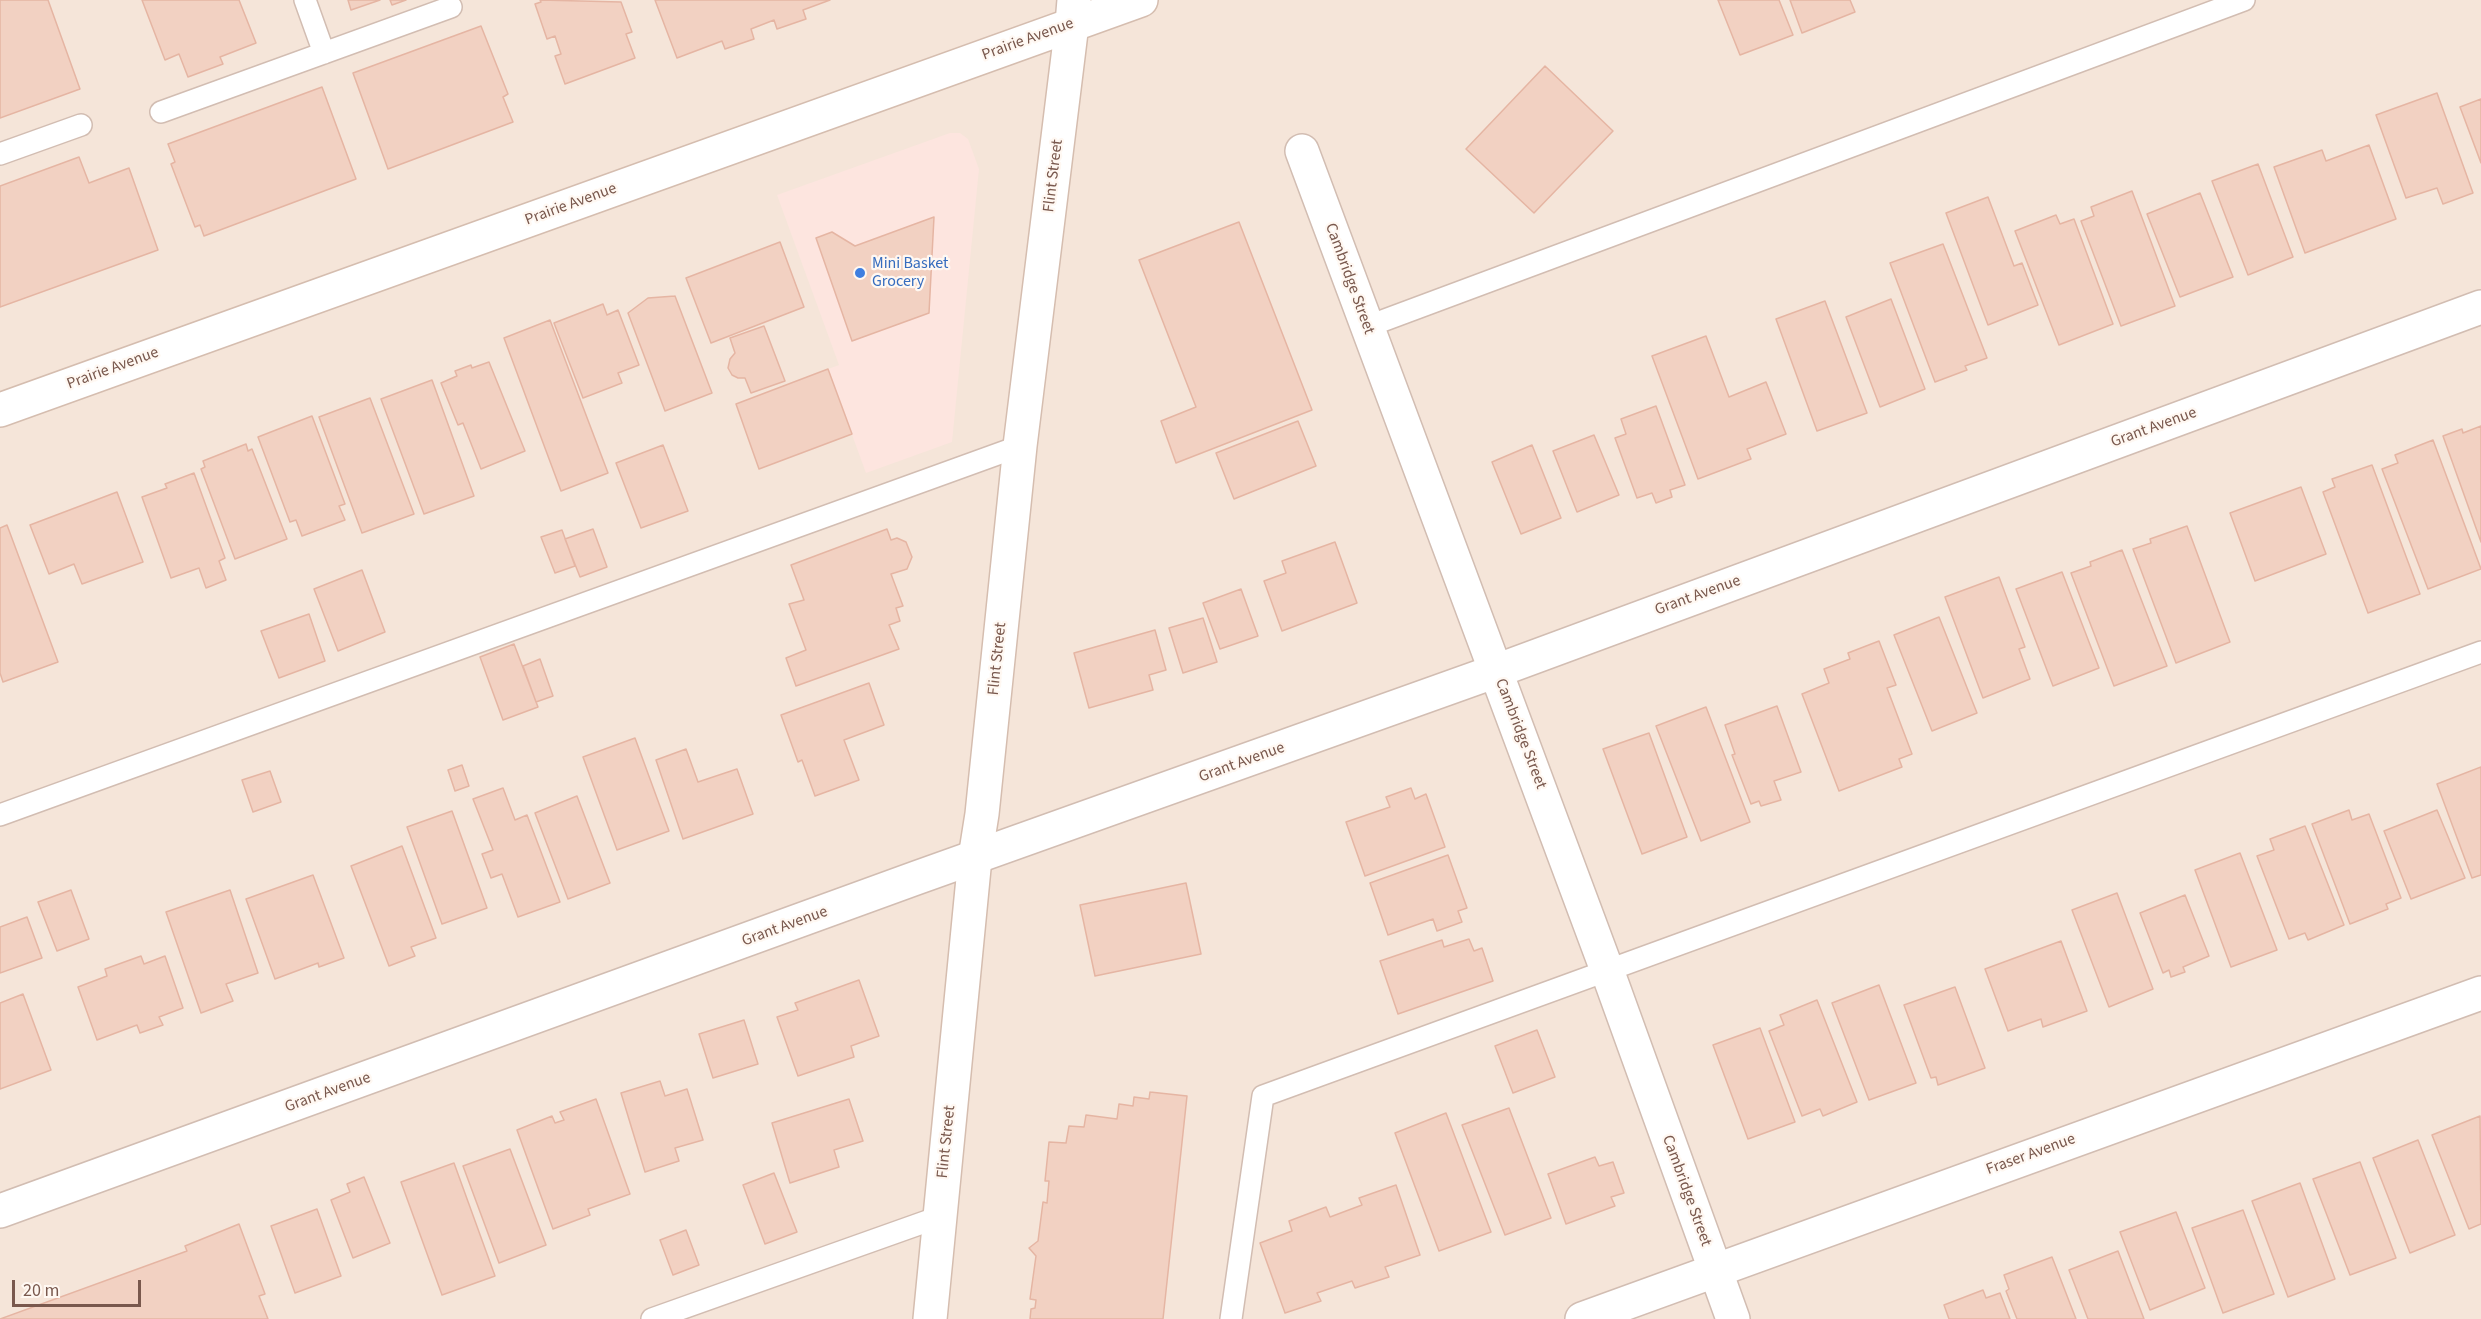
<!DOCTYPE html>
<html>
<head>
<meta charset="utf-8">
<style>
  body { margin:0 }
  #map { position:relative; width:2481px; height:1319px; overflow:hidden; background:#fdf4eb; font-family:"Source Sans 3",sans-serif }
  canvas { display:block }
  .scale { position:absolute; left:12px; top:1280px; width:129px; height:27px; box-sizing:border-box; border:3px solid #79584d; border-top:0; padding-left:8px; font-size:18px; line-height:21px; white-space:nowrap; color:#79584d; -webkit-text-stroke:4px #fff8f2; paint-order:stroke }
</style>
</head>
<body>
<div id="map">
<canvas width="2481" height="1319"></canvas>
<div class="scale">20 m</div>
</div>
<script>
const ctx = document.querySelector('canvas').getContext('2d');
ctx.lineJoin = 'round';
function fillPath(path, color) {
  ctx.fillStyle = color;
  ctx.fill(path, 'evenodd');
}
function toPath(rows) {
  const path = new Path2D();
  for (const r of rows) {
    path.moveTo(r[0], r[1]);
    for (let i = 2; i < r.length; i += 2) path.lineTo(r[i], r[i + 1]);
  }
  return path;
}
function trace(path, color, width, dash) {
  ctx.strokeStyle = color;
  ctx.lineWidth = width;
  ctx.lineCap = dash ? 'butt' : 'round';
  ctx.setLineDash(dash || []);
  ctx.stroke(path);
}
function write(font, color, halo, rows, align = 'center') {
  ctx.font = font + ' "Source Sans 3",sans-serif';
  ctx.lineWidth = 4.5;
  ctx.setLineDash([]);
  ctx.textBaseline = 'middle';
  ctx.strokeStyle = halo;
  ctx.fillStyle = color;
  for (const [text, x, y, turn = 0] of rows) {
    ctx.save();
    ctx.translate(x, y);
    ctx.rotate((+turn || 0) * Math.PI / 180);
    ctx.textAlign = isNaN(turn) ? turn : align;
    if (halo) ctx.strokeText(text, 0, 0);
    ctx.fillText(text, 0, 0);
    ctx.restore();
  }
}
const residential = toPath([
  [0,0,2481,0,2481,1319,0,1319]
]);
const commercial = toPath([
  [950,133,960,133,968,139,979,169,952,442,866,473,828,369,839,365,777,195]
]);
const building = toPath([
  [0,0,48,0,80,89,0,118,0,0],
  [142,0,239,0,256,43,220,57,223,64,188,77,179,54,165,60,142,0],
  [348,0,380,0,351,10,348,0],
  [390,0,406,0,392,5,390,0],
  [540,0,621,2,632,32,626,34,635,58,565,84,555,56,561,54,555,36,547,39,535,4,541,2,540,0],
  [655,0,830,0,803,10,806,19,777,29,774,20,751,29,754,39,725,49,722,41,677,58,655,0],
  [1718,0,1779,0,1793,35,1740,55,1718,0],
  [1790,0,1850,0,1855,12,1802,33,1790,0],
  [481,26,508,94,503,97,513,122,388,169,353,73,481,26],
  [1545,66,1613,131,1534,213,1466,149,1545,66],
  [322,87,356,179,204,236,200,225,195,227,171,164,175,162,168,144,322,87],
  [2437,93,2473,193,2443,204,2437,188,2406,198,2376,115,2437,93],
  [2481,99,2481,163,2460,107,2481,99],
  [2369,145,2396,219,2305,253,2274,167,2322,150,2326,161,2369,145],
  [79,157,89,183,129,168,158,250,0,307,0,186,79,157],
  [2258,164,2293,257,2248,275,2212,181,2258,164],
  [2132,191,2175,306,2121,326,2081,221,2094,216,2091,207,2132,191],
  [2200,193,2233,277,2180,297,2147,214,2200,193],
  [1988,197,2014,266,2022,263,2038,305,1988,325,1946,213,1988,197],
  [2056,215,2060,224,2074,219,2113,324,2059,345,2015,231,2056,215],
  [934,217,929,313,852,341,816,238,832,232,855,246,934,217],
  [1239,222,1312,410,1176,463,1161,421,1196,407,1139,260,1239,222],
  [780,242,804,307,711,343,686,278,780,242],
  [1943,244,1987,358,1965,366,1967,370,1935,382,1890,263,1943,244],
  [675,296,712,393,665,411,628,313,648,298,675,296],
  [1891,299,1925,389,1880,407,1846,317,1891,299],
  [1825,301,1867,413,1817,431,1776,319,1825,301],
  [603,304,607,315,618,310,639,365,618,373,622,383,583,398,554,323,603,304],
  [550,320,608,473,561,491,504,338,550,320],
  [764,326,785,381,751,393,745,378,738,378,732,375,728,368,730,359,735,353,730,338,764,326],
  [1706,336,1729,397,1766,382,1786,434,1747,449,1751,459,1698,479,1652,356,1706,336],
  [489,362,525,451,481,469,463,423,458,425,441,383,457,376,455,371,471,365,472,368,489,362],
  [828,369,852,434,759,469,736,404,828,369],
  [432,380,474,496,424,514,381,399,432,380],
  [370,398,414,514,362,533,319,417,370,398],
  [1656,406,1685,485,1670,490,1672,497,1656,503,1652,493,1637,498,1615,438,1626,434,1621,419,1656,406],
  [312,416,345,504,339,506,345,520,302,536,296,520,290,522,258,437,312,416],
  [1298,421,1316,466,1234,499,1216,453,1298,421],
  [2481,426,2481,542,2443,436,2462,429,2463,433,2481,426],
  [1594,435,1619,495,1577,512,1553,451,1594,435],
  [2433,440,2481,569,2428,589,2382,469,2398,463,2395,455,2433,440],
  [246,444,248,451,252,449,287,539,235,559,201,469,205,467,203,461,246,444],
  [663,445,688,511,641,528,616,463,663,445],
  [1532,445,1561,518,1521,534,1492,462,1532,445],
  [2372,465,2420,594,2368,613,2323,492,2335,487,2332,479,2372,465],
  [194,473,225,558,219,561,226,580,206,588,199,568,171,578,142,497,167,488,165,484,194,473],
  [2301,487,2326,554,2255,581,2230,513,2301,487],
  [117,492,143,562,82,584,74,564,49,574,30,525,117,492],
  [7,525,58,662,3,682,0,673,0,528,7,525],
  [2187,526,2230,642,2176,663,2133,549,2151,543,2150,539,2187,526],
  [593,529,607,567,580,577,565,539,593,529],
  [887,529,891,540,897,538,906,542,912,557,907,569,891,574,903,606,896,608,900,621,889,625,899,649,796,686,786,658,806,650,789,604,804,600,791,565,887,529],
  [562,530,575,566,555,573,541,537,562,530],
  [1335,542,1357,603,1282,631,1264,581,1286,573,1282,561,1335,542],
  [2122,550,2167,666,2114,686,2071,573,2091,566,2090,562,2122,550],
  [362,570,385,632,338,651,314,589,362,570],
  [2062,572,2099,668,2053,686,2016,589,2062,572],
  [1999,577,2025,647,2019,649,2030,679,1983,698,1945,597,1999,577],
  [1241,589,1258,636,1220,649,1203,603,1241,589],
  [309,614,325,661,279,678,261,631,309,614],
  [1939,617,1977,713,1932,731,1894,635,1939,617],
  [1203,618,1217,662,1183,673,1169,628,1203,618],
  [1155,630,1166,670,1149,675,1153,690,1089,708,1074,653,1155,630],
  [1879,641,1896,685,1887,688,1912,754,1899,759,1902,767,1839,791,1802,694,1829,683,1824,669,1850,659,1848,653,1879,641],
  [514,644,538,707,503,720,480,657,514,644],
  [540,659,553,696,536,702,523,666,540,659],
  [869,683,884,725,844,740,859,780,815,796,802,760,798,762,781,715,869,683],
  [1777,706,1801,772,1774,781,1781,800,1761,806,1759,801,1751,804,1732,755,1735,754,1725,725,1777,706],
  [1706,707,1750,822,1701,841,1656,726,1706,707],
  [1649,733,1687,837,1642,854,1603,749,1649,733],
  [635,738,669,831,617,850,583,757,635,738],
  [686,749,698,782,737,769,753,814,683,839,656,760,686,749],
  [462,765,469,786,455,791,448,770,462,765],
  [2481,767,2481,875,2472,878,2437,784,2481,767],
  [270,771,281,802,253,812,242,780,270,771],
  [503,788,515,820,527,815,560,902,518,917,502,874,491,878,482,854,493,850,473,799,503,788],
  [1411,788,1415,799,1426,794,1445,847,1365,876,1346,822,1390,807,1386,797,1411,788],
  [577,796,610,883,568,899,535,813,577,796],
  [2349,810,2352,820,2369,814,2401,898,2386,904,2388,909,2350,924,2312,824,2349,810],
  [2437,810,2465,878,2411,899,2384,831,2437,810],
  [452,811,487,908,442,924,407,827,452,811],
  [2305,826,2344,925,2308,940,2305,933,2289,939,2257,856,2274,850,2270,839,2305,826],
  [402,846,436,938,411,947,415,956,389,966,351,866,402,846],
  [2240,853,2277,950,2231,967,2195,870,2240,853],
  [1448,855,1467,908,1458,911,1462,922,1437,931,1433,919,1388,935,1370,883,1448,855],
  [313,875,344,958,319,967,318,963,275,979,246,899,313,875],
  [1186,883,1201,954,1095,976,1080,905,1186,883],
  [71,890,89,939,57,951,38,902,71,890],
  [230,890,258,973,226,984,233,1001,201,1013,166,912,230,890],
  [2117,893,2153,989,2109,1007,2072,910,2117,893],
  [2185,895,2209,956,2183,967,2185,972,2171,977,2169,970,2163,973,2140,913,2185,895],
  [27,917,42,958,0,973,0,927,27,917],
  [1469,939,1474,951,1482,948,1493,981,1398,1014,1380,961,1442,940,1444,947,1469,939],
  [2061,941,2087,1011,2043,1027,2041,1019,2008,1031,1985,969,2061,941],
  [141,956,144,964,165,956,183,1008,159,1017,163,1025,140,1033,137,1025,97,1040,78,987,107,976,105,969,141,956],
  [859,980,879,1036,851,1046,854,1057,798,1076,777,1017,798,1010,795,1003,859,980],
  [1879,985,1916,1083,1869,1100,1832,1003,1879,985],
  [1955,987,1985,1068,1938,1085,1936,1077,1931,1078,1904,1005,1955,987],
  [23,994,51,1070,0,1089,0,1003,23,994],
  [1817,1000,1857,1102,1823,1116,1820,1109,1802,1116,1769,1031,1784,1025,1780,1015,1817,1000],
  [744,1020,758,1064,713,1078,699,1034,744,1020],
  [1760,1028,1795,1122,1748,1139,1713,1045,1760,1028],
  [1537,1030,1555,1077,1513,1093,1495,1046,1537,1030],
  [660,1081,665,1096,687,1089,703,1140,675,1148,679,1161,645,1172,621,1093,660,1081],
  [1150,1092,1187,1096,1163,1319,1030,1319,1031,1309,1035,1308,1036,1300,1030,1299,1036,1256,1029,1248,1038,1241,1043,1202,1047,1203,1049,1181,1045,1181,1049,1142,1066,1143,1069,1126,1084,1127,1086,1115,1117,1119,1119,1104,1133,1106,1134,1097,1149,1099,1150,1092],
  [596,1099,630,1194,588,1209,590,1215,553,1229,517,1130,552,1116,555,1123,564,1120,560,1112,596,1099],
  [849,1099,863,1141,834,1150,839,1167,790,1183,772,1123,849,1099],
  [1509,1108,1551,1218,1505,1235,1462,1125,1509,1108],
  [1446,1113,1491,1232,1439,1251,1395,1133,1446,1113],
  [2480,1116,2481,1224,2469,1229,2432,1135,2480,1116],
  [2418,1140,2455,1235,2410,1253,2373,1158,2418,1140],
  [510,1149,546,1245,499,1263,463,1166,510,1149],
  [1595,1157,1599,1166,1613,1162,1624,1193,1611,1197,1615,1206,1566,1224,1548,1174,1595,1157],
  [2360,1162,2396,1258,2350,1275,2313,1179,2360,1162],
  [454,1163,495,1276,442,1295,401,1182,454,1163],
  [774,1173,797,1232,765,1244,743,1185,774,1173],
  [364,1177,390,1243,353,1258,331,1200,350,1192,347,1184,364,1177],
  [2300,1183,2335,1279,2288,1297,2252,1201,2300,1183],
  [1396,1185,1420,1255,1385,1267,1389,1277,1355,1288,1352,1281,1317,1293,1321,1301,1285,1313,1260,1243,1292,1231,1289,1221,1326,1207,1330,1217,1362,1205,1359,1198,1396,1185],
  [317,1209,341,1276,295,1293,271,1226,317,1209],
  [2243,1210,2274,1294,2223,1313,2192,1228,2243,1210],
  [2176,1212,2205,1288,2150,1310,2120,1232,2176,1212],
  [239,1224,265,1294,259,1296,268,1319,0,1319,187,1251,185,1246,239,1224],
  [686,1230,699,1265,673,1275,660,1240,686,1230],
  [2118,1251,2144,1319,2088,1319,2069,1270,2118,1251],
  [2052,1257,2076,1319,2017,1319,2006,1291,2009,1289,2004,1275,2052,1257],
  [1983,1290,1986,1298,2000,1293,2010,1319,1949,1319,1944,1305,1983,1290]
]);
const lane = toPath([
  [305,0,324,53],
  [161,112,451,7],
  [0,154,81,125],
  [1366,327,2244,0],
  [0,815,1020,446],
  [652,1319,939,1217],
  [1231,1319,1263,1096,2481,652]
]);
const street = toPath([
  [1072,24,1074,0],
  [1302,151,1607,970,1733,1319],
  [0,1211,916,878,1496,671,2481,307],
  [1582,1319,2481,993]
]);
const secondary = toPath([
  [0,410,1141,0],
  [930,1319,975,858,982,814,1020,446,1072,24]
]);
const markers = [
  [860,273,6,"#3f7fe0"]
];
const streetNames = [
  ["Prairie Avenue",1028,40,-20],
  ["Flint Street",1054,176,-83],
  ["Prairie Avenue",571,205,-20],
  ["Cambridge Street",1349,279,70],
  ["Prairie Avenue",113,369,-20],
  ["Grant Avenue",2154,428,-20],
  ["Grant Avenue",1698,596,-20],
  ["Flint Street",998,659,-84],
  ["Cambridge Street",1520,734,69],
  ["Grant Avenue",1242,763,-20],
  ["Grant Avenue",785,927,-20],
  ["Grant Avenue",328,1093,-20],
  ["Flint Street",947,1142,-84],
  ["Fraser Avenue",2031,1155,-20],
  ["Cambridge Street",1686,1191,70]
];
const shopNames = [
  ["Mini Basket",872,264],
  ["Grocery",872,282]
];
fillPath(residential, '#f5e5d9');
fillPath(commercial, '#fde5df');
fillPath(building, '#f2d1c2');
trace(building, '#e5b5a3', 1.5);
trace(lane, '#d2bdb2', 24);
trace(street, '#d2bdb2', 36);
trace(secondary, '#d5bdaf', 36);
trace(lane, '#fff', 21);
trace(street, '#fff', 33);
trace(secondary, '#fff', 33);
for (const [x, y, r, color] of markers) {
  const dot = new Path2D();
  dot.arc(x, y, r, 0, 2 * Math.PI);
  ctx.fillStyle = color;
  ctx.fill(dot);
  trace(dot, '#fff8f2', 2);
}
write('16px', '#79584d', '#fff8f2', streetNames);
write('16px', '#366cbe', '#fff8f2', shopNames, 'left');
</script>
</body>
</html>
